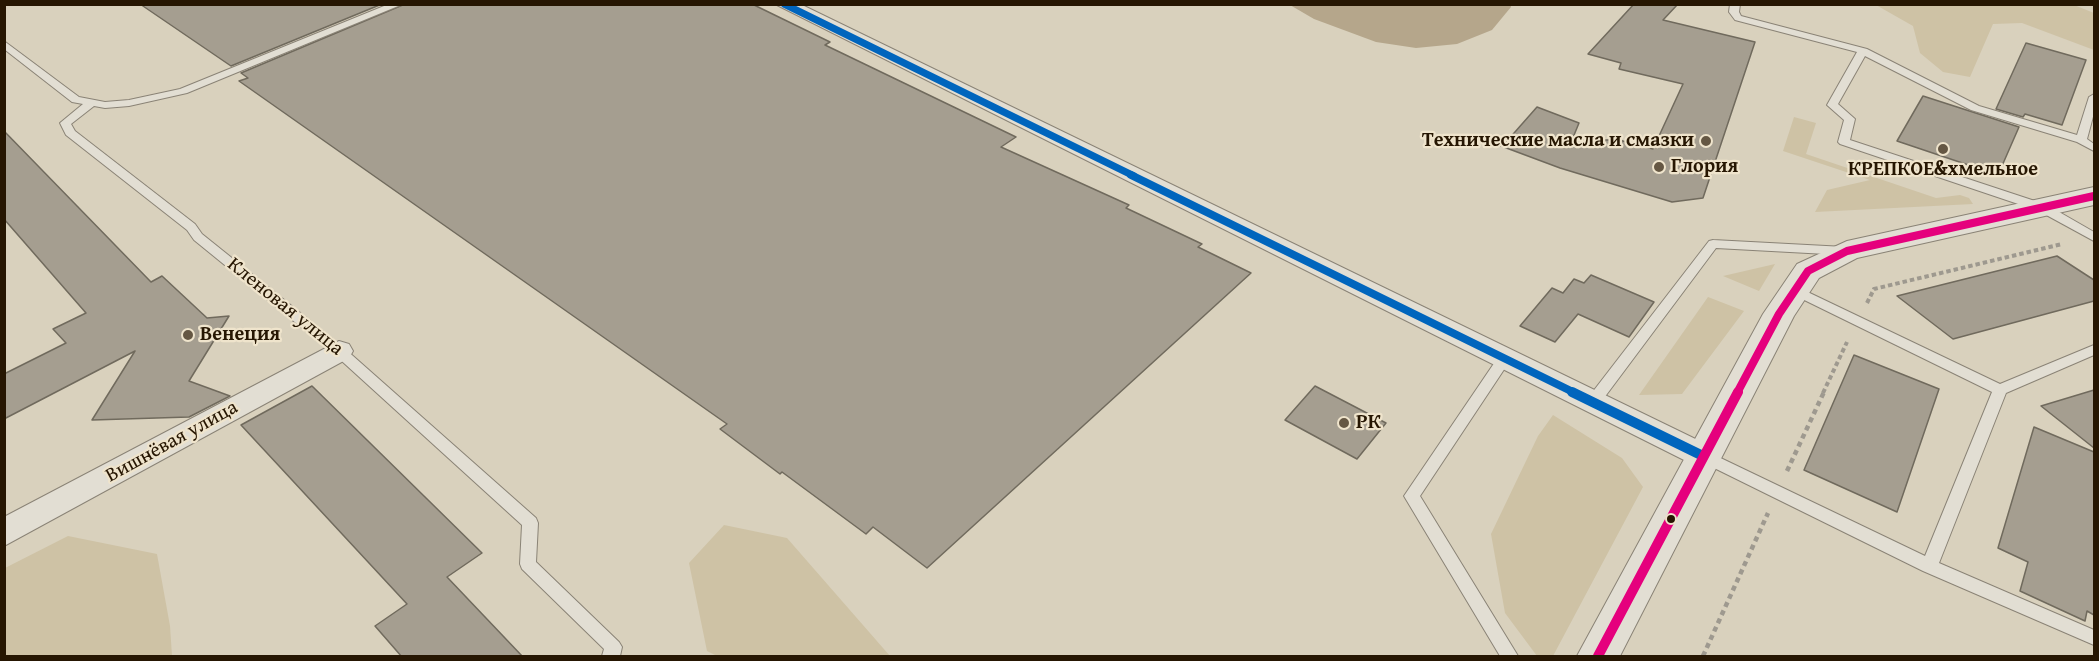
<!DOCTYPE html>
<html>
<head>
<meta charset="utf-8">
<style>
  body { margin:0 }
  #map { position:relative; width:2099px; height:661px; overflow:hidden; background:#d9d1bd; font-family:"Gentium Book Plus",serif }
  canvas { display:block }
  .frame { position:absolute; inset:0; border:6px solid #261602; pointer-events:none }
</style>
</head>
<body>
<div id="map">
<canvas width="2099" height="661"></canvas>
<div class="frame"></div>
</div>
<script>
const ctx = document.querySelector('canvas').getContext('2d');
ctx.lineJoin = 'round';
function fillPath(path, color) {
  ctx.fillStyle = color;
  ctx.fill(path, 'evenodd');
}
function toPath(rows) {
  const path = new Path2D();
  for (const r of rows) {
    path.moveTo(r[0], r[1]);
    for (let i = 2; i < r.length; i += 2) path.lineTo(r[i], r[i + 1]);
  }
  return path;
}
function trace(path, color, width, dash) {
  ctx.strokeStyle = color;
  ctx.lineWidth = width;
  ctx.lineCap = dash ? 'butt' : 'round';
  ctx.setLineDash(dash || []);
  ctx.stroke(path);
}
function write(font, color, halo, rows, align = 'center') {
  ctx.font = font + ' "Gentium Book Plus",serif';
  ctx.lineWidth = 4.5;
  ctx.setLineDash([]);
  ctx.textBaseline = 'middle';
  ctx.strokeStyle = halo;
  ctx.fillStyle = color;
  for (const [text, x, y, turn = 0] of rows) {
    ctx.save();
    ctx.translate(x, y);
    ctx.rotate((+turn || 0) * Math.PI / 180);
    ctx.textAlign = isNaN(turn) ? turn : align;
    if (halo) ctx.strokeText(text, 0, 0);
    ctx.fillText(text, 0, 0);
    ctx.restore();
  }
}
const green = toPath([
  [1876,5,2074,5,2094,13,2094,50,2022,23,1993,24,1970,77,1943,72,1920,53,1913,26],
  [1794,117,1816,123,1806,154,1936,198,1960,195,1969,198,1973,204,1815,212,1827,190,1870,180,1783,151],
  [1775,264,1759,291,1723,276],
  [1708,297,1744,311,1682,394,1639,395],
  [1553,415,1622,458,1643,487,1553,656,1537,656,1505,613,1491,534,1538,436],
  [724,525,787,538,890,656,717,656,707,651,689,563],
  [68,536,157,554,170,626,172,656,5,656,5,568]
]);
const water = toPath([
  [1510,4,1511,7,1492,30,1457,44,1416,48,1376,42,1314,19,1290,5]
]);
const building = toPath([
  [140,4,382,4,231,66,140,4],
  [405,4,752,4,830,42,825,45,1016,137,1001,147,1129,205,1126,208,1202,244,1198,247,1251,273,927,568,873,527,866,534,782,472,780,474,720,429,727,424,239,81,248,78,241,73,405,4],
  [1634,4,1678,4,1663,20,1755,42,1703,198,1672,202,1560,168,1493,143,1507,141,1537,107,1579,123,1572,140,1619,140,1653,149,1683,84,1619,69,1621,63,1588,54,1634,4],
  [2026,43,2086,60,2062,125,2025,114,2023,117,1996,109,2026,43],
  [1923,96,2019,127,1998,175,1897,141,1923,96],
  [4,131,151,282,162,276,207,318,229,316,189,381,230,396,189,417,92,420,135,351,4,419,4,374,66,343,53,329,86,313,4,219,4,131],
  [2057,256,2094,280,2094,301,1953,339,1897,296,2057,256],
  [1591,275,1654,302,1629,337,1578,314,1555,342,1520,326,1552,288,1563,293,1574,279,1584,283,1591,275],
  [1854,355,1939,389,1897,512,1804,470,1854,355],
  [312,386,482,553,447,577,523,657,402,657,375,626,407,604,241,425,312,386],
  [1315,386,1386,423,1357,459,1285,420,1315,386],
  [2094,390,2094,448,2041,406,2094,390],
  [2034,427,2094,452,2094,615,2087,611,2085,621,2020,591,2028,562,1998,548,2034,427]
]);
const pathFar1 = toPath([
  [1867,303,1874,289,2062,244],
  [1823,393,1847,342]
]);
const path = toPath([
  [1787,471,1824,392],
  [1703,656,1768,513]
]);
const service = toPath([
  [389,4,403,4,187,93,129,106,105,108,94,106,71,124,75,131,195,224,202,234,344,348,536,518,538,523,536,562,619,642,622,647,620,656,602,656,604,649,522,569,520,564,522,525,334,354,194,240,187,230,66,135,60,123,83,104,72,102,4,49,4,41,79,97,105,102,129,100,180,89,389,4],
  [1730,4,1740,4,1739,12,1741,16,1867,49,1979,106,2077,135,2089,97,2094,94,2094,113,2087,139,2094,144,2094,151,2077,142,1971,110,1865,56,1838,104,1855,119,1850,140,2047,205,2094,232,2094,241,2039,211,1840,144,1838,142,1844,120,1827,105,1857,52,1735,20,1729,12,1730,4],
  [1713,240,1845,247,1851,251,1845,255,1716,248,1598,406,1588,406,1586,402,1588,398,1709,241,1713,240],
  [1795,286,2000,384,2094,345,2094,355,2006,393,1939,563,2094,630,2094,645,1923,571,1698,460,1695,456,1698,452,1708,452,1925,556,1992,392,1790,293,1789,290,1790,287,1795,286],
  [1504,354,1511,359,1420,496,1518,656,1500,656,1404,496,1499,356,1504,354]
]);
const minor = toPath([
  [775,4,800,4,1714,448,1718,456,1714,464,1703,467,1692,464,775,4],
  [339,341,349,344,353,351,349,358,4,546,4,517,339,341]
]);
const tertiary = toPath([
  [2094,187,2094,205,1857,258,1819,278,1794,316,1620,656,1577,656,1763,314,1797,264,1847,241,2094,187]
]);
const bus1Far2 = toPath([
  [784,4,1134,176]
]);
const bus1Far1 = toPath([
  [1131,175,1575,393]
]);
const bus1 = toPath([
  [1572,392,1703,456]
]);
const bus2Far1 = toPath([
  [1737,393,1779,314,1808,271,1847,251,2094,196]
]);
const bus2 = toPath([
  [1598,656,1738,392]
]);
const markers = [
  [1706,141,6,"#655743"],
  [1943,149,6,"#655743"],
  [1659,167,6,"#655743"],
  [188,335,6,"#655743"],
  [1344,423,6,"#655743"],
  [1671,519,5,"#261602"]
];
const poiNames = [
  ["Технические масла и смазки",1694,141,"right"],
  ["Глория",1671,167],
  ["КРЕПКОЕ&хмельное",1943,170,"center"],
  ["Венеция",200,335],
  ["РК",1356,423]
];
const streetNames = [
  ["Кленовая улица",285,307,39],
  ["Вишнёвая улица",172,442,-29]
];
fillPath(green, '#cec2a5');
fillPath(water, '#b5a68b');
fillPath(building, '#a59e90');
trace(building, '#706a5d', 1.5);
trace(service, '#8a8376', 2);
trace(minor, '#8a8376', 2);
trace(tertiary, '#8a8376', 2);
trace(pathFar1, '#9e998f', 4, [4.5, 3]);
trace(path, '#9e998f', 4.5, [5, 4]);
fillPath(service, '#e2ded3');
fillPath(minor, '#e2ded3');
fillPath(tertiary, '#e2ded3');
trace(bus1Far2, '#0065bd', 7);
trace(bus1Far1, '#0065bd', 8);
trace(bus1, '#0065bd', 10);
trace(bus2Far1, '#e5007d', 8);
trace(bus2, '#e5007d', 10);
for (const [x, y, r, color] of markers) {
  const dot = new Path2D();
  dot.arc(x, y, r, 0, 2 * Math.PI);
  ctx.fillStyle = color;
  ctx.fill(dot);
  trace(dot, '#efe4cc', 2);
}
write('bold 20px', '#261602', '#efe4cc', poiNames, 'left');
write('20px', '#261602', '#efe4cc', streetNames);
</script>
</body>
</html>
